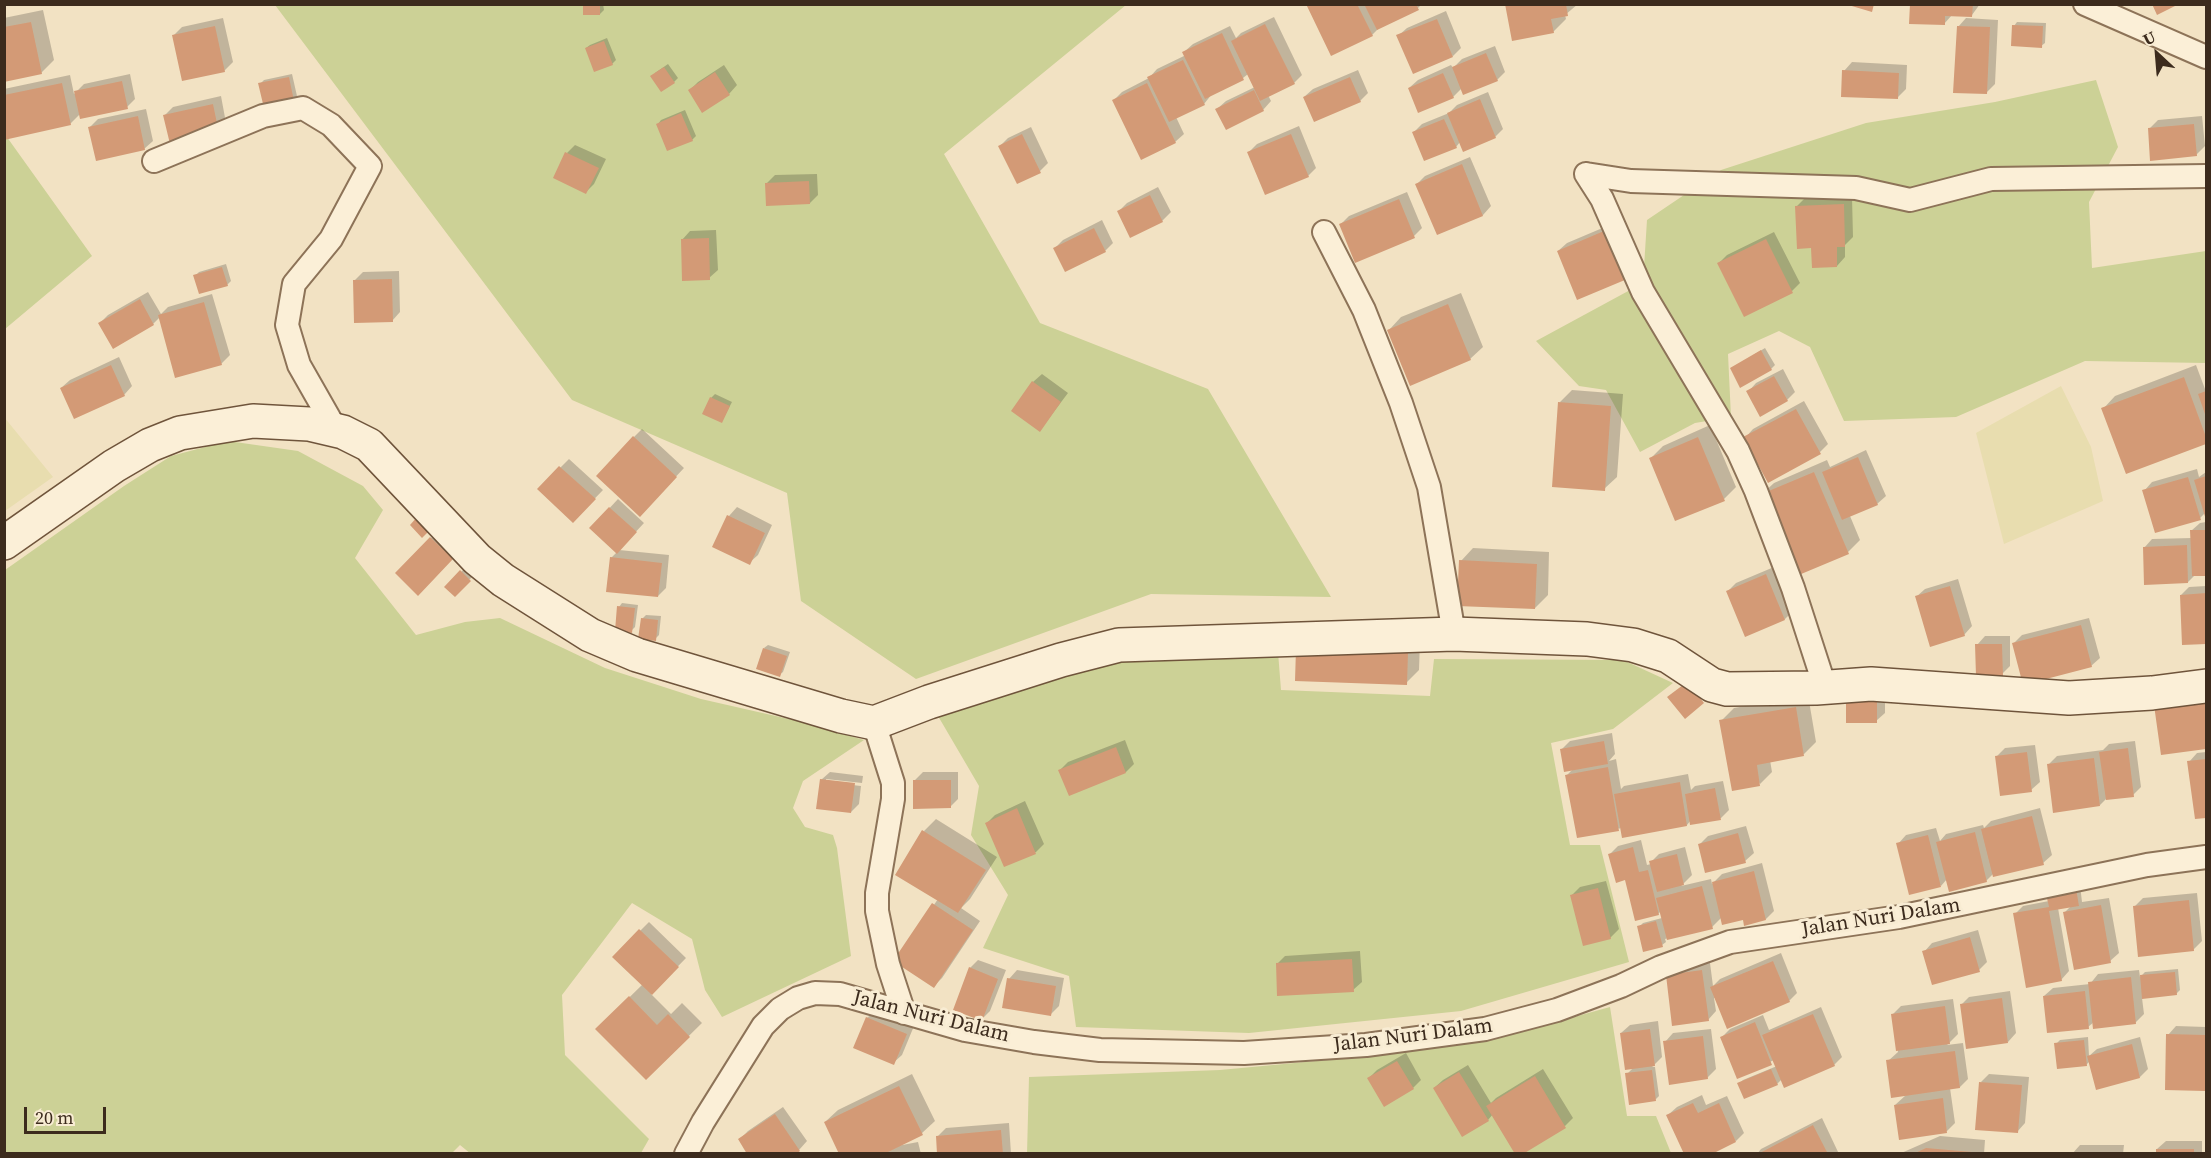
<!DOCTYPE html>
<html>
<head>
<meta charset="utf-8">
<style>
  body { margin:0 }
  #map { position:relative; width:2211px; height:1158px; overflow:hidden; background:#f2e2c3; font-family:"Source Serif 4",serif }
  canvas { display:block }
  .frame { position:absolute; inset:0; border:6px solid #3c2b1d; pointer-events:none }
  .north { position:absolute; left:2127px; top:24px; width:60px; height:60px; -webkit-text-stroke:4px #f8ecd3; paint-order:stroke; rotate:334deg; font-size:16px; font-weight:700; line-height:24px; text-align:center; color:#3c2b1d }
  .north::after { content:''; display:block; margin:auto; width:21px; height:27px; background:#3c2b1d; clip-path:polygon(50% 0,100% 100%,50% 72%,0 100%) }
  .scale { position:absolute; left:24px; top:1107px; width:82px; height:27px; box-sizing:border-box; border:3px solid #3c2b1d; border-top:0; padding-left:8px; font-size:18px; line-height:21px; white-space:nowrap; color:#3c2b1d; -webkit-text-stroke:4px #f8ecd3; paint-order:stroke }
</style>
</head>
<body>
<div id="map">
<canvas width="2211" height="1158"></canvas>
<div class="frame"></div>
<div class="north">U</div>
<div class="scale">20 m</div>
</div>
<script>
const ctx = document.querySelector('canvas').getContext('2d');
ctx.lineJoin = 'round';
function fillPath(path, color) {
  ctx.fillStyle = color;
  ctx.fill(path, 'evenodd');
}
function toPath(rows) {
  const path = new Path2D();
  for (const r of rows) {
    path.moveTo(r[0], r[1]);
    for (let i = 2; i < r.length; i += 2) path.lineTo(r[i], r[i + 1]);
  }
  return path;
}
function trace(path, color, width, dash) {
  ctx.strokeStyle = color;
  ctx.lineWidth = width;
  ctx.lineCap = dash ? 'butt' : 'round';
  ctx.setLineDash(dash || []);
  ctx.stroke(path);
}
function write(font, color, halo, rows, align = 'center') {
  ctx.font = font + ' "Source Serif 4",serif';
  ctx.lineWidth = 6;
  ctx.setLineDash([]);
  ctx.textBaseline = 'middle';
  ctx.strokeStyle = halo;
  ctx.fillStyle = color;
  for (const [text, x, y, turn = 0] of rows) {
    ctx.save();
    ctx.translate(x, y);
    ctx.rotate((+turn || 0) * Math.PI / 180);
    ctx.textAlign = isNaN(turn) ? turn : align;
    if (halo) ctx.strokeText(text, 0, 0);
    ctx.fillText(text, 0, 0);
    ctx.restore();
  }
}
const farmland = toPath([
  [2061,386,2091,447,2103,501,2004,544,1976,433],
  [4,417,53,477,5,511,4,511]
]);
const green = toPath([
  [275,5,1126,5,944,154,1040,323,1208,389,1331,597,1151,594,916,679,801,601,787,493,572,400],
  [2096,80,2118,147,2089,202,2092,268,2206,251,2206,363,2085,361,1956,417,1844,421,1810,347,1779,331,1728,354,1731,417,1695,423,1640,452,1606,390,1579,386,1536,341,1643,283,1647,220,1721,170,1866,123,1995,102],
  [4,133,92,256,5,329,4,329],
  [228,441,298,451,363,486,383,510,355,558,416,635,465,622,500,618,605,668,701,699,802,722,864,740,803,781,793,808,805,827,833,835,837,848,851,956,722,1017,705,990,692,939,632,903,562,995,565,1055,649,1139,641,1153,471,1154,460,1145,451,1154,5,1154,5,570,124,486,171,456],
  [1278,652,1281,690,1430,696,1434,659,1623,660,1673,683,1613,729,1551,743,1570,845,1600,845,1629,962,1461,1011,1249,1033,1076,1027,1069,976,983,948,1008,895,971,835,979,786,938,716,960,707,1118,660],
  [1610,1007,1627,1116,1656,1116,1671,1153,1027,1154,1029,1077,1220,1070,1369,1056,1491,1040]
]);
const shadow = toPath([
  [584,4,603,4,604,10,600,14],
  [1308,4,1422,4,1418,8,1379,28,1372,35],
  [1506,4,1578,4,1565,15,1566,19,1553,32],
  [1911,4,1980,4,1972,15,1952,15,1944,24],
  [43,10,54,60,41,73,4,80,4,18],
  [1446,11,1461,48,1453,56,1398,36,1407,28],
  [1274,17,1302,75,1294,83,1268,95,1271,101,1263,110,1217,109,1226,101,1255,87,1248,74,1243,78,1212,94,1204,104,1176,117,1184,134,1175,142,1114,100,1122,92,1149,78,1157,69,1186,55,1184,52,1193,44,1230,26,1236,38,1241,33],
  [223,18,233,62,224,71,174,35,182,27],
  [1966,18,1998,20,1995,84,1987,92,1958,27],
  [2017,22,2046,23,2045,43,2041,46,2014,26],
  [607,38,616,60,612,64,586,48,590,45],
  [1495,46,1505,72,1497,80,1462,88,1453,97,1409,88,1418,80,1451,65,1453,68,1462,59],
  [1852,62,1907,65,1906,89,1897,98,1844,71],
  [668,64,678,78,674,82,655,73],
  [724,65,737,85,729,94,690,90,698,82],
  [1358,70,1368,93,1360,101,1304,97,1313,89],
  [130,74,135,99,127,107,80,114,70,124,4,138,4,89,70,75,74,94,84,84],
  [292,74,297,96,293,100,260,84,264,80],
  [1488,92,1503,129,1495,137,1460,142,1456,147,1414,132,1422,124,1449,113,1457,105],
  [221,96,226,123,218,132,165,115,173,107],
  [146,109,153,141,144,149,90,127,98,119],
  [685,110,696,136,692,140,658,124,661,120],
  [2202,116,2205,146,2196,155,2149,129,2158,120],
  [1299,126,1316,168,1308,176,1249,152,1257,144],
  [1031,127,1048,163,1040,171,1000,146,1008,138],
  [575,145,606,159,594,184,586,192,567,153],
  [1470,157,1491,206,1483,215,1438,234,1417,184,1425,176],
  [817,174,818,195,810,203,767,183,775,175],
  [1158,187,1171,212,1162,221,1119,211,1127,203],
  [1407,192,1422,228,1414,236,1341,224,1349,216],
  [1852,197,1853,237,1845,245,1845,257,1837,266,1813,247,1796,207,1805,198],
  [1102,220,1113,243,1105,251,1055,248,1063,240],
  [1619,221,1639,268,1558,251,1567,243],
  [716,230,718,270,709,278,682,240,690,231],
  [1774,232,1800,283,1792,291,1719,263,1727,255],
  [226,264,231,281,227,285,195,276,199,272],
  [399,271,400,312,392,321,355,280,363,272],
  [148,292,161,314,168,307,212,294,230,355,221,364,160,317,153,324,100,323,108,315],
  [1461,293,1483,347,1470,359,1389,330,1401,317],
  [1765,348,1775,365,1771,369,1732,368],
  [119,357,132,386,124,395,61,388,70,380],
  [2196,365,2205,389,2206,387,2206,442,2127,473,2103,409,2115,396],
  [1783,369,1795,392,1787,400,1748,392,1756,383],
  [1042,374,1068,393,1040,430,1033,382],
  [1572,390,1623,394,1617,477,1604,489,1560,402],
  [715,394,732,402,722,421,711,398],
  [1804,401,1828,444,1820,452,1745,438,1753,429],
  [1710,425,1736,487,1724,499,1651,458,1663,446],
  [642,429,684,468,640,515,634,437],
  [1866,450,1886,496,1877,504,1850,516,1860,540,1848,552,1761,495,1774,483,1827,460,1830,467],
  [569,459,603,490,573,521,539,489],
  [2197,469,2199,477,2206,472,2206,517,2205,513,2200,518,2144,491,2152,482],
  [618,499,644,523,619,550,669,555,666,588,658,596,611,558,617,552,591,528],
  [737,507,772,525,758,555,749,563,714,546,729,516],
  [2206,522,2206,574,2195,575,2188,582,2144,548,2152,539,2192,538,2191,531,2200,523],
  [439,530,460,550,418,594,397,573],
  [1473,548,1549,552,1548,595,1535,608,1461,561],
  [1774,567,1793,611,1785,619,1746,635,1728,591,1736,583],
  [465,568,473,576,455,594,446,587],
  [1958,579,1972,626,1964,635,1916,597,1925,589],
  [2206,586,2206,643,2183,644,2181,595,2189,587],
  [622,603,638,605,635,627,631,631,619,607],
  [646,615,661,616,659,635,655,639,642,619],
  [2089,618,2100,658,2091,666,2014,643,2022,635],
  [1985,636,2010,636,2010,666,2002,674,1977,645],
  [1420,641,1419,670,1406,683,1296,679],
  [768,645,790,652,783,672,779,675,764,648],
  [1885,686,1885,713,1876,721,1847,695],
  [2206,692,2206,748,2162,753],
  [1808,695,1816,742,1804,754,1770,760,1772,772,1760,784,1721,721,1734,708],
  [1612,733,1615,754,1609,761,1616,759,1621,789,1624,786,1688,774,1691,790,1695,786,1723,781,1729,810,1721,818,1691,820,1687,825,1622,826,1619,829,1567,775,1573,769,1562,749,1570,741],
  [1125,740,1134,764,1126,772,1060,770,1068,762],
  [2135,741,2141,787,2133,795,2106,799,2100,805,2048,765,2057,756,2103,750,2109,744],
  [2035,745,2040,782,2031,790,1996,757,2005,748],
  [2206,752,2206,816,2196,818,2189,762,2197,753],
  [830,772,863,776,862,783,826,779,826,782,861,786,859,804,851,812,821,780],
  [923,772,958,772,958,799,950,807,914,781],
  [1025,801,1044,844,1036,852,1005,865,987,823,995,815],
  [2040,808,2052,855,2043,863,1993,874,1986,881,1947,879,1941,886,1898,844,1906,835,1936,828,1940,841,1946,834,1983,825,1984,828,1991,821],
  [936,819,997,857,970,899,961,908,980,921,942,978,934,986,895,961,938,899,924,831],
  [1746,826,1754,853,1745,861,1700,844,1708,836],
  [1641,840,1647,865,1651,864,1651,862,1659,854,1685,847,1692,875,1681,886,1711,879,1712,884,1722,874,1762,863,1774,911,1766,919,1722,917,1712,927,1665,939,1666,942,1662,945,1639,927,1643,923,1662,918,1661,911,1658,914,1626,878,1610,854,1618,846],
  [1606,881,1619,929,1610,938,1572,895,1580,887],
  [2080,885,2082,902,2109,898,2119,953,2110,961,2065,912,2071,906,2058,908,2069,971,2061,980,2015,914,2023,906,2049,901],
  [2197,893,2202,941,2193,950,2134,907,2143,898],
  [649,922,686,958,651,994,671,1014,682,1003,702,1023,646,1078,597,1029,643,984,614,957],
  [1978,930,1987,962,1979,970,1924,952,1932,943],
  [1360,951,1362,982,1353,990,1277,964,1285,956],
  [1781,953,1797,993,1789,1001,1714,998,1716,1011,1708,1020,1668,975,1676,967,1710,963,1713,986,1720,979],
  [978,960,1006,970,990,1011,982,1019,970,968],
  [2178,969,2180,990,2176,994,2142,998,2144,1014,2135,1023,2094,1022,2088,1027,2044,996,2053,988,2090,984,2098,974,2139,970,2140,977,2145,972],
  [1017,970,1064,978,1059,1006,1051,1014,1009,979],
  [2010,991,2016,1033,2008,1042,1961,1005,1969,997],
  [1953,999,1958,1034,1947,1045,1963,1043,1968,1079,1960,1087,1950,1088,1955,1123,1947,1131,1900,1138,1895,1105,1906,1095,1888,1061,1898,1052,1892,1015,1901,1006],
  [1821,1007,1842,1057,1834,1065,1782,1079,1777,1084,1739,1084,1743,1080,1777,1066,1774,1060,1738,1077,1722,1037,1730,1029,1763,1015,1769,1030],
  [876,1010,914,1026,902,1055,893,1063,867,1018],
  [1658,1021,1662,1057,1652,1067,1655,1067,1659,1096,1655,1100,1627,1074,1633,1068,1621,1033,1630,1025],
  [2176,1026,2206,1027,2206,1087,2204,1089,2168,1035],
  [1711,1029,1716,1069,1707,1078,1665,1042,1673,1033],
  [2088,1037,2089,1056,2097,1049,2140,1037,2148,1069,2140,1077,2090,1061,2086,1065,2056,1044,2060,1040],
  [1406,1053,1421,1080,1413,1088,1369,1078,1377,1070],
  [1468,1065,1491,1103,1496,1098,1543,1069,1573,1118,1565,1126,1493,1114,1488,1120,1434,1088,1443,1080],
  [912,1074,935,1121,922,1133,897,1146,918,1142,921,1154,885,1154,825,1122,838,1110],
  [1989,1074,2029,1077,2025,1123,2017,1132,1981,1082],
  [1702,1095,1706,1105,1727,1096,1744,1133,1736,1141,1668,1115,1677,1107],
  [783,1107,807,1141,799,1150,794,1154,739,1140,748,1131],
  [1822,1118,1839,1154,1757,1154,1761,1149],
  [1009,1123,1011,1154,939,1154,938,1136,946,1128],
  [1940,1136,1985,1140,1984,1154,1899,1154],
  [2166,1141,2202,1141,2202,1154,2157,1154,2157,1149],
  [2080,1145,2124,1145,2123,1154,2072,1154]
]);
const building = toPath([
  [583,4,600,4,600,15,583,15],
  [1306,4,1357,4,1373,36,1331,56],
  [1364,4,1416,4,1419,10,1377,30],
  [1505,4,1566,4,1568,16,1551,19,1554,33,1512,41],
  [1845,4,1874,4,1872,12],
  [1910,4,1973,4,1972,17,1945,16,1945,25,1909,24],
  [2152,4,2179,4,2157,15],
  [1437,19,1453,57,1413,74,1396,35],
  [31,22,42,74,4,82,4,27],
  [1265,24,1295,84,1260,101,1231,41],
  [2012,25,2043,26,2042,48,2011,46],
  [215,26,225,72,182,81,172,35],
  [1957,26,1990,27,1987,94,1953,93],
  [1222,33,1244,80,1205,99,1182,52],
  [604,41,613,65,594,72,585,48],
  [1486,53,1498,81,1463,95,1452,67],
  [1183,60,1205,105,1169,122,1147,77],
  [664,67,675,83,661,92,650,76],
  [1842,70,1899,73,1898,99,1841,97],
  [715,72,730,95,702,113,688,90],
  [1443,73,1454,98,1418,113,1408,88],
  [289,77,294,101,264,108,258,83],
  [1350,77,1361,102,1314,122,1303,97],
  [122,81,128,109,80,119,74,91],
  [62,83,71,125,4,140,4,95],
  [1147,83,1176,143,1141,160,1112,100],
  [1254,90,1264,111,1226,130,1215,109],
  [1480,99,1496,138,1463,152,1447,113],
  [213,104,219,133,170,144,163,115],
  [681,113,693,141,667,151,656,124],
  [138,116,145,150,96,161,88,127],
  [1444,119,1457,148,1424,161,1412,132],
  [2194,124,2197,156,2150,161,2148,128],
  [1022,134,1041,173,1017,184,998,146],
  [1291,134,1309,177,1265,195,1247,152],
  [565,152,599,168,586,194,553,178],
  [1462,164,1483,216,1437,235,1415,184],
  [809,181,810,204,766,206,765,183],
  [1150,195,1163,222,1130,238,1117,211],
  [1399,199,1415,238,1355,263,1339,224],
  [1844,204,1845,247,1837,247,1837,267,1812,268,1811,248,1797,249,1795,206],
  [1094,228,1106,252,1065,272,1053,248],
  [1611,228,1632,277,1577,300,1557,251],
  [709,238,710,280,682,281,681,239],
  [1766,239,1793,293,1744,317,1717,263],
  [222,267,228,286,199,294,193,275],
  [392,279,393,322,354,323,353,280],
  [140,299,154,325,113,349,98,323],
  [204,302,222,365,175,378,158,315],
  [1448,304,1471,360,1410,386,1387,330],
  [1761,350,1772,370,1740,388,1730,368],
  [111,365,125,396,74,419,60,388],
  [1774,376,1788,401,1760,417,1746,391],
  [2184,377,2206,437,2206,444,2126,474,2101,408],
  [1032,381,1061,402,1040,432,1011,411],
  [2206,391,2206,417,2198,394],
  [710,397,730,406,722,423,702,414],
  [1558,402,1611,406,1605,491,1552,487],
  [1796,409,1821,454,1768,483,1743,437],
  [633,436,677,477,640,517,596,476],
  [1698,437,1725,501,1675,521,1649,458],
  [1858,457,1878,505,1842,520,1822,472],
  [559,466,596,499,573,523,537,489],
  [1814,472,1849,554,1794,577,1759,495],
  [2206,476,2206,520,2194,480],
  [2188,477,2201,520,2155,533,2142,490],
  [609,507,637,532,617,554,589,528],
  [727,515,765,533,750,565,712,547],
  [417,517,430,530,422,538,410,525],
  [2190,530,2206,530,2206,576,2192,576],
  [430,537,453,559,418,596,395,573],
  [2187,545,2188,583,2144,585,2143,547],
  [610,557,662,563,658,597,606,592],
  [1459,560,1537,564,1535,609,1457,606],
  [460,570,471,581,455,597,444,587],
  [1766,574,1785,620,1745,637,1726,591],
  [1950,586,1965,636,1930,647,1915,596],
  [2206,593,2206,644,2182,645,2180,595],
  [617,606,635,608,632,633,615,631],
  [641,618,658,620,656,641,638,639],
  [2081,625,2092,667,2023,685,2012,643],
  [1975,644,2002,644,2003,676,1976,676],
  [763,648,787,656,780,677,756,669],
  [1296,649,1408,653,1407,685,1295,681],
  [1687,682,1704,703,1685,719,1667,697],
  [1846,694,1877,694,1877,723,1846,723],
  [2206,699,2206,749,2161,755,2154,705],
  [1796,707,1804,756,1757,765,1760,786,1732,791,1719,720],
  [1604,741,1608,764,1564,772,1560,749],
  [1116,747,1126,773,1069,796,1058,770],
  [2128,748,2134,797,2106,800,2099,752],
  [2027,752,2032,792,2000,796,1995,756],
  [2094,758,2100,806,2053,813,2047,764],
  [2206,759,2206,818,2195,819,2187,761],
  [1608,767,1619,831,1577,838,1565,775],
  [820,779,855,783,851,813,816,809],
  [913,780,951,780,951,808,913,809],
  [1680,782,1687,826,1622,838,1614,794],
  [1715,788,1721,820,1690,825,1685,794],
  [1017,808,1036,854,1004,867,985,823],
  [2032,816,2044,865,1993,877,1981,829],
  [922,830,986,870,958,913,895,875],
  [1975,832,1987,882,1949,892,1936,842],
  [1738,833,1746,863,1705,873,1698,844],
  [1928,835,1941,887,1909,895,1896,843],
  [1633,847,1639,872,1648,870,1659,915,1635,921,1625,880,1616,883,1608,854],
  [1677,854,1684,885,1657,892,1649,861],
  [1754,871,1766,920,1744,926,1743,920,1722,925,1712,882],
  [1702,886,1713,929,1667,940,1656,898],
  [1598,888,1611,939,1583,946,1570,895],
  [2076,888,2079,906,2049,911,2062,981,2026,988,2013,913,2049,907,2046,894],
  [2189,900,2194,951,2138,957,2133,906],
  [932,903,973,930,934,988,893,961],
  [2101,905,2111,963,2074,970,2063,912],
  [1656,921,1663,947,1643,952,1637,926],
  [639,929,679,967,652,995,612,957],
  [1970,937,1980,972,1932,985,1922,951],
  [1352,959,1354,992,1277,996,1276,963],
  [1773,961,1790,1002,1727,1029,1710,987],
  [969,967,998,979,982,1021,953,1010],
  [1702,970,1709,1021,1672,1026,1666,975],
  [2175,972,2177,995,2142,999,2140,975],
  [2131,977,2136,1024,2093,1029,2088,982],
  [1007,978,1056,986,1051,1016,1002,1008],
  [2085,991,2089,1029,2047,1033,2043,996],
  [629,996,657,1025,668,1014,690,1037,646,1080,595,1029],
  [2002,998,2008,1043,1966,1049,1960,1004],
  [1945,1006,1950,1044,1896,1051,1891,1014],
  [1813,1014,1835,1066,1784,1088,1762,1035],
  [866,1017,907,1034,894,1065,853,1048],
  [1755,1022,1772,1065,1737,1079,1720,1037],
  [1650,1029,1655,1066,1625,1070,1620,1033],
  [2166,1034,2206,1035,2205,1091,2165,1090],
  [1703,1036,1708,1079,1669,1085,1663,1041],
  [2084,1040,2087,1066,2057,1069,2054,1043],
  [2132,1044,2140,1078,2096,1090,2087,1056],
  [1955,1051,1960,1088,1891,1098,1886,1060],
  [1397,1061,1414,1089,1384,1107,1367,1078],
  [1771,1069,1778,1085,1744,1099,1737,1083],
  [1652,1070,1656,1101,1629,1105,1625,1073],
  [1459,1072,1489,1121,1462,1137,1433,1088],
  [1535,1076,1566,1128,1523,1154,1515,1154,1486,1106],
  [1979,1082,2022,1085,2018,1133,1975,1130],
  [899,1086,923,1135,884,1154,839,1154,824,1122],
  [1943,1098,1947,1133,1899,1140,1894,1105],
  [1693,1103,1698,1113,1719,1103,1736,1142,1712,1154,1684,1154,1666,1115],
  [775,1114,800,1151,796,1154,747,1154,738,1139],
  [1813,1125,1828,1154,1758,1154],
  [1001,1130,1003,1154,937,1154,936,1136],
  [1926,1148,1972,1152,1972,1154,1913,1154],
  [2156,1149,2194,1149,2194,1154,2156,1154]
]);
const minor = toPath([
  [2085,4,2206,57],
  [154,161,263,116,303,108,331,125,370,166,331,239,294,284,287,325,299,365,336,430],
  [1586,174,1631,181,1856,188,1910,200,1991,179,2206,176],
  [1586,174,1602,199,1643,292,1738,451,1756,491,1793,588,1825,687],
  [1324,232,1364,310,1401,403,1429,487,1454,634],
  [874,723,893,783,893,799,877,893,877,911,888,964,904,1013],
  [686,1154,703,1122,763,1026,780,1009,798,998,815,993,840,994,965,1030,1034,1042,1100,1050,1244,1053,1366,1045,1485,1029,1557,1010,1621,986,1661,967,1730,942,1899,917,2147,865,2206,857]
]);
const secondary = toPath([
  [4,543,114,466,150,445,180,433,253,421,309,424,343,432,369,445,477,559,503,580,590,635,637,655,841,716,874,723,929,702,1061,660,1119,645,1454,634,1587,639,1633,645,1668,656,1712,685,1727,689,1816,688,1871,684,2069,698,2152,693,2206,686]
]);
const streetNames = [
  ["Jalan Nuri Dalam",1881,918,-9],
  ["Jalan Nuri Dalam",931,1017,14],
  ["Jalan Nuri Dalam",1413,1036,-7]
];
fillPath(farmland, '#e8ddaf');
fillPath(green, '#ccd196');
fillPath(shadow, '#0003');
fillPath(building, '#d39a76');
trace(minor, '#8d7358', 26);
trace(secondary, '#6f543b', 36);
trace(minor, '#fbefd7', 22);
trace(secondary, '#fbefd7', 33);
write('21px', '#3c2b1d', '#f8ecd3', streetNames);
</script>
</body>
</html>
